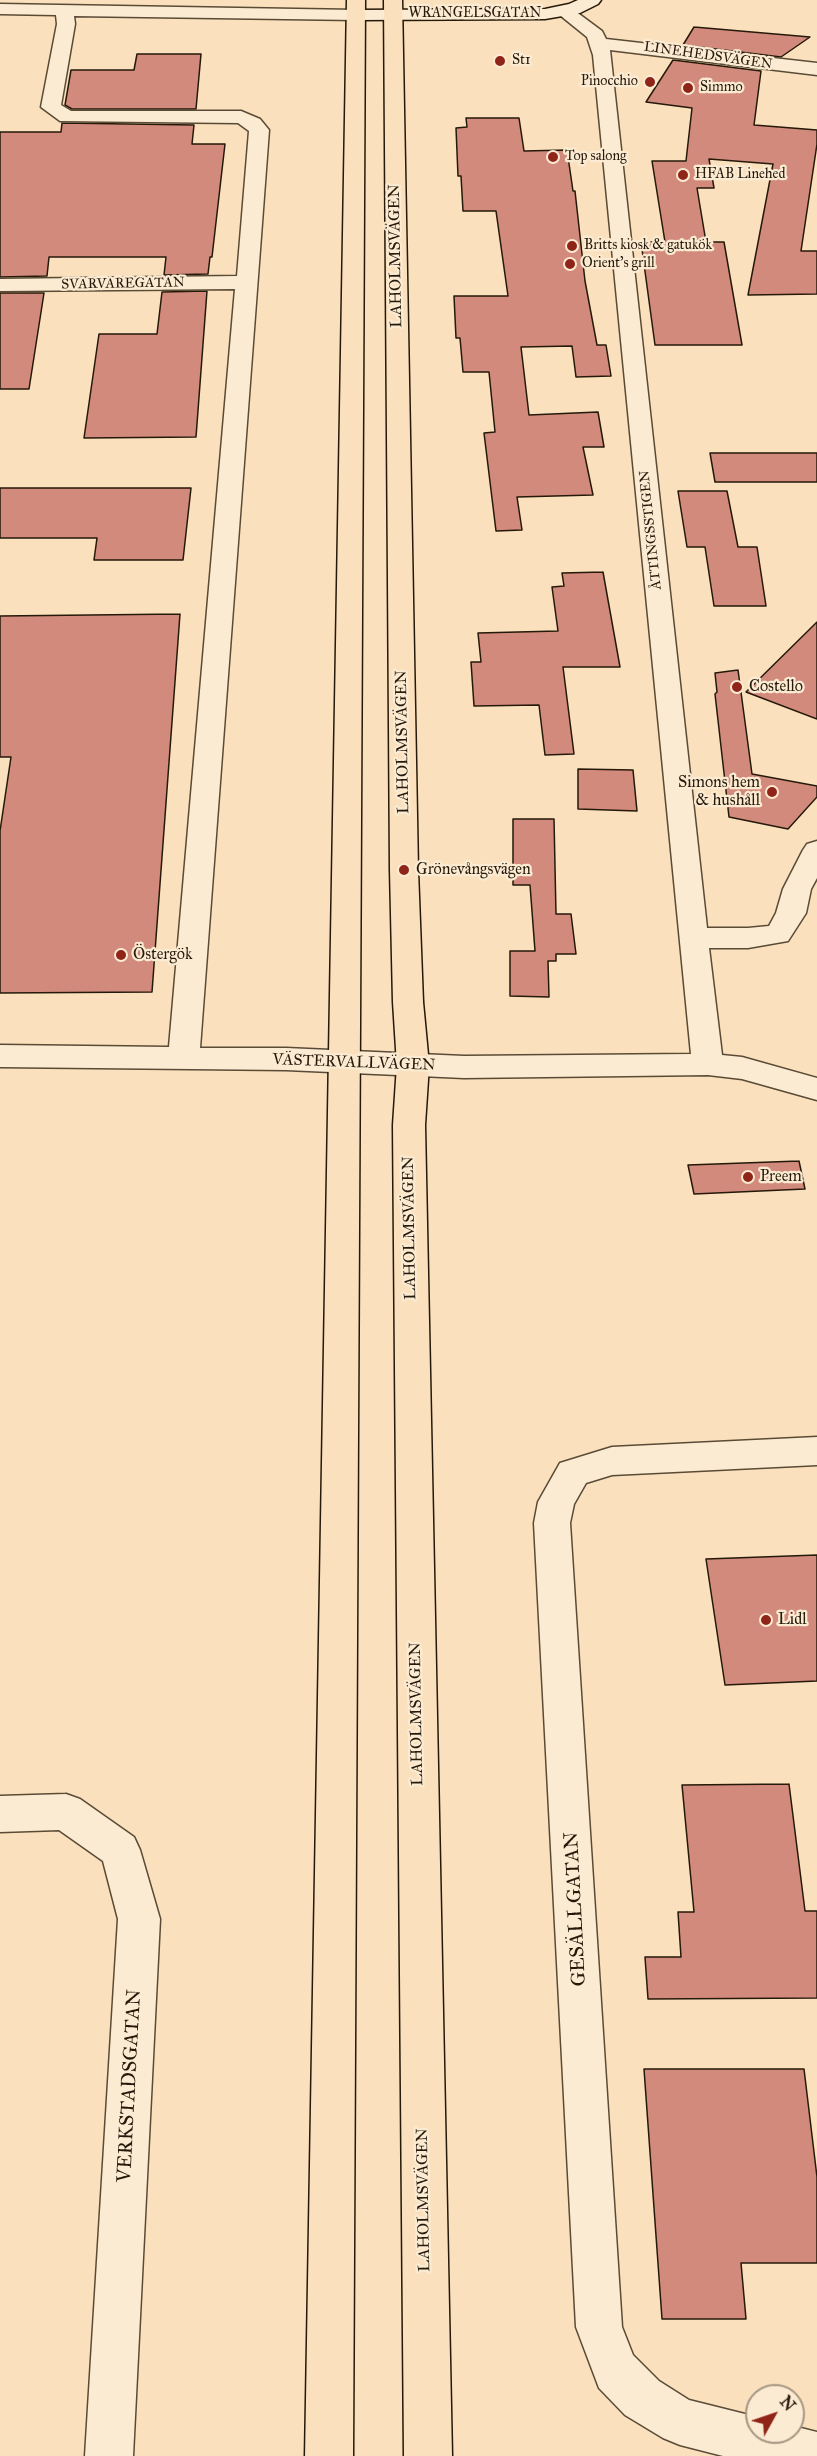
<!DOCTYPE html>
<html>
<head>
<meta charset="utf-8">
<style>
  body { margin:0 }
  #map { position:relative; width:817px; height:2456px; overflow:hidden; background:#fae0bc; font-family:"IM FELL Great Primer",serif }
  canvas { display:block }
  .north { position:absolute; left:745px; top:2384px; width:60px; height:60px; box-sizing:border-box; background:#fcebd3; border:2px solid #a69783; border-radius:50%; rotate:50deg; font-size:16px; font-weight:700; line-height:24px; text-align:center; color:#25190a }
  .north::after { content:''; display:block; margin:auto; width:21px; height:27px; background:#8f2418; clip-path:polygon(50% 0,100% 100%,50% 72%,0 100%) }
</style>
</head>
<body>
<div id="map">
<canvas width="817" height="2456"></canvas>
<div class="north">N</div>
</div>
<script>
const ctx = document.querySelector('canvas').getContext('2d');
ctx.lineJoin = 'round';
function fillPath(path, color) {
  ctx.fillStyle = color;
  ctx.fill(path, 'evenodd');
}
function toPath(rows) {
  const path = new Path2D();
  for (const r of rows) {
    path.moveTo(r[0], r[1]);
    for (let i = 2; i < r.length; i += 2) path.lineTo(r[i], r[i + 1]);
  }
  return path;
}
function trace(path, color, width, dash) {
  ctx.strokeStyle = color;
  ctx.lineWidth = width;
  ctx.lineCap = dash ? 'butt' : 'round';
  ctx.setLineDash(dash || []);
  ctx.stroke(path);
}
function write(font, color, halo, rows, align = 'center') {
  ctx.font = font + ' "IM FELL Great Primer",serif';
  ctx.lineWidth = 4.5;
  ctx.setLineDash([]);
  ctx.textBaseline = 'middle';
  ctx.strokeStyle = halo;
  ctx.fillStyle = color;
  for (const [text, x, y, turn = 0] of rows) {
    ctx.save();
    ctx.translate(x, y);
    ctx.rotate((+turn || 0) * Math.PI / 180);
    ctx.textAlign = isNaN(turn) ? turn : align;
    if (halo) ctx.strokeText(text, 0, 0);
    ctx.fillText(text, 0, 0);
    ctx.restore();
  }
}
const building = toPath([
  [694,27,810,37,781,57,683,45,694,27],
  [137,54,201,54,196,109,72,109,65,105,71,70,134,70,137,54],
  [673,60,761,71,754,125,817,130,817,144,801,251,817,251,817,294,748,295,773,164,709,159,714,188,697,188,706,242,724,242,742,345,655,345,641,242,665,242,652,161,686,161,692,108,646,102,673,60],
  [466,118,519,118,524,151,567,150,573,191,575,191,585,281,597,345,606,345,611,376,576,377,572,346,521,347,529,415,598,412,604,447,583,447,593,495,517,497,522,530,496,531,484,433,495,432,489,372,463,372,460,338,456,338,454,296,508,296,496,211,463,211,461,176,458,176,456,128,467,127,466,118],
  [62,123,194,125,192,144,225,144,212,257,210,257,208,274,164,275,166,257,49,257,47,276,0,277,0,132,61,132,62,123],
  [207,291,196,437,84,438,99,334,157,334,162,292,207,291],
  [0,293,44,293,29,389,0,389,0,293],
  [710,453,817,453,817,482,715,482,710,453],
  [0,488,191,488,183,560,94,560,97,538,0,538,0,488],
  [678,491,727,491,738,547,757,547,766,606,714,606,705,547,687,547,678,491],
  [603,572,620,667,563,667,574,754,545,755,539,705,474,706,471,662,481,662,478,633,558,631,552,587,564,586,562,573,603,572],
  [180,614,152,992,0,993,0,831,11,757,0,757,0,616,180,614],
  [817,622,817,719,746,692,817,622],
  [738,670,752,774,817,786,817,797,788,829,729,817,715,694,717,692,715,673,738,670],
  [578,769,633,770,637,811,578,809,578,769],
  [513,819,554,819,556,914,571,914,576,954,556,954,556,961,548,961,549,997,510,996,510,951,535,951,530,885,513,885,513,819],
  [799,1161,805,1189,694,1194,688,1165,799,1161],
  [817,1555,817,1681,725,1685,706,1559,817,1555],
  [789,1784,805,1911,817,1911,817,1998,648,1999,645,1957,681,1957,678,1912,694,1912,682,1785,789,1784],
  [644,2069,804,2069,817,2177,817,2263,741,2263,746,2319,662,2319,644,2069]
]);
const minor = toPath([
  [0,4,356,10,362,11,365,15,362,19,356,20,74,16,75,24,61,105,71,111,241,111,260,119,269,130,200,1048,286,1048,464,1056,691,1054,593,55,587,37,556,12,559,8,571,8,602,31,606,39,817,63,817,75,610,50,707,928,748,928,769,926,776,913,783,889,803,850,807,844,817,841,817,878,811,889,806,913,788,941,748,948,709,948,722,1055,742,1057,817,1078,817,1100,742,1079,708,1075,464,1078,286,1070,0,1067,0,1045,169,1047,235,289,0,291,0,279,237,276,249,131,238,123,60,121,41,107,57,24,56,15,0,14,0,4],
  [817,1437,817,1465,612,1475,586,1483,574,1504,570,1523,622,2327,633,2355,659,2381,689,2400,757,2417,757,2432,793,2432,793,2426,817,2432,817,2456,723,2456,680,2445,663,2438,625,2415,599,2388,576,2327,534,1523,538,1502,560,1463,612,1447,817,1437],
  [66,1794,80,1799,134,1837,140,1850,160,1919,133,2456,85,2456,118,1919,103,1861,59,1830,0,1832,0,1796,66,1794]
]);
const secondary = toPath([
  [578,0,601,0,598,4,580,13,545,19,356,20,350,19,347,15,350,11,356,10,545,9,569,4,578,0]
]);
const trunk = toPath([
  [347,0,365,0,353,2456,305,2456,347,0],
  [384,0,402,0,418,870,423,1002,429,1065,425,1125,452,2456,404,2456,393,1125,397,1065,393,1002,390,870,384,0]
]);
const markers = [
  [500,61,6,"#8f2418"],
  [650,82,6,"#8f2418"],
  [688,88,6,"#8f2418"],
  [553,157,6,"#8f2418"],
  [683,175,6,"#8f2418"],
  [572,246,6,"#8f2418"],
  [570,264,6,"#8f2418"],
  [737,687,6,"#8f2418"],
  [772,792,6,"#8f2418"],
  [404,870,6,"#8f2418"],
  [121,955,6,"#8f2418"],
  [748,1177,6,"#8f2418"],
  [766,1620,6,"#8f2418"]
];
const farStreetnames = [
  ["WRANGELSGATAN",475,14],
  ["LINEHEDSVÄGEN",708,56,8],
  ["SVARVAREGATAN",123,284,-1],
  ["ÅTTINGSSTIGEN",651,530,-96]
];
const farPoinames = [
  ["St1",512,61],
  ["Pinocchio",638,82,"right"],
  ["Simmo",700,88],
  ["Top salong",565,157],
  ["HFAB Linehed",695,175],
  ["Britts kiosk & gatukök",584,246],
  ["Orient's grill",582,264]
];
const streetNames = [
  ["LAHOLMSVÄGEN",396,256,-91],
  ["LAHOLMSVÄGEN",403,742,-91],
  ["VÄSTERVALLVÄGEN",354,1063,2],
  ["LAHOLMSVÄGEN",410,1228,-91],
  ["LAHOLMSVÄGEN",417,1714,-91],
  ["LAHOLMSVÄGEN",424,2200,-91]
];
const poiNames = [
  ["Costello",749,687],
  ["Simons hem",760,783,"right"],
  ["& hushåll",760,801,"right"],
  ["Grönevångsvägen",416,870],
  ["Östergök",133,955],
  ["Preem",760,1177],
  ["Lidl",778,1620]
];
const nearStreetnames = [
  ["GESÄLLGATAN",576,1909,-93],
  ["VERKSTADSGATAN",130,2086,-87]
];
fillPath(building, '#d28a7c');
trace(building, '#25190a', 1.5);
trace(minor, '#5a4b36', 3);
trace(secondary, '#25190a', 3);
trace(trunk, '#25190a', 3);
fillPath(minor, '#fcebd3');
fillPath(secondary, '#fcebd3');
fillPath(trunk, '#fae0bc');
for (const [x, y, r, color] of markers) {
  const dot = new Path2D();
  dot.arc(x, y, r, 0, 2 * Math.PI);
  ctx.fillStyle = color;
  ctx.fill(dot);
  trace(dot, '#fcebd3', 2);
}
write('14px', '#25190a', '#fcebd3', farStreetnames);
write('14px', '#25190a', '#fcebd3', farPoinames, 'left');
write('16px', '#25190a', '#fcebd3', streetNames);
write('16px', '#25190a', '#fcebd3', poiNames, 'left');
write('20px', '#25190a', '#fcebd3', nearStreetnames);
</script>
</body>
</html>
